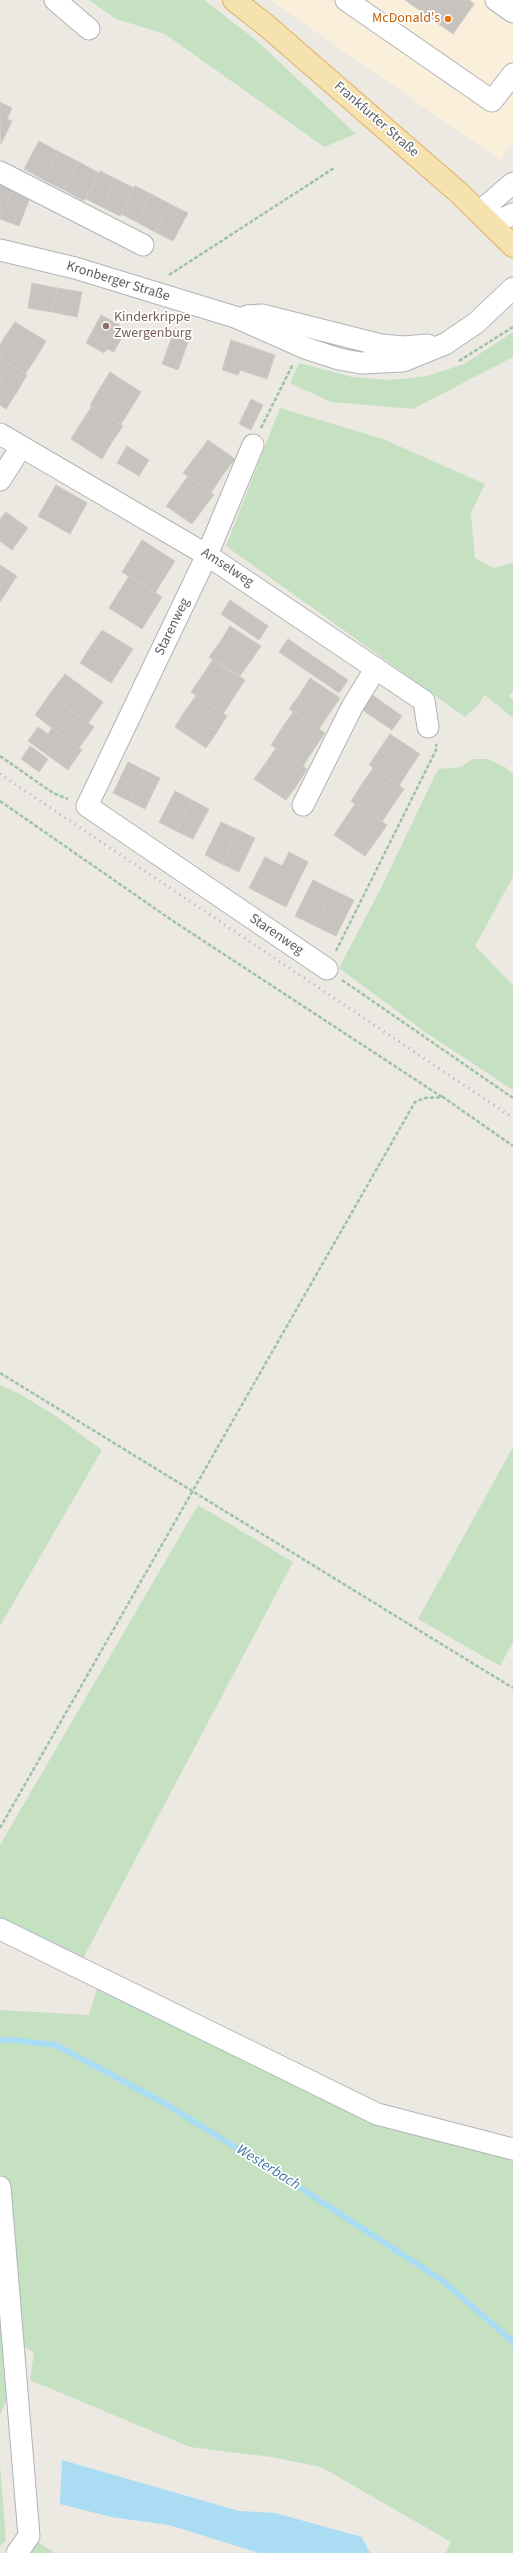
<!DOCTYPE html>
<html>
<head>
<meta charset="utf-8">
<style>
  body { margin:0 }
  canvas { display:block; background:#ece9e3 }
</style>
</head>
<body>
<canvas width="513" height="2553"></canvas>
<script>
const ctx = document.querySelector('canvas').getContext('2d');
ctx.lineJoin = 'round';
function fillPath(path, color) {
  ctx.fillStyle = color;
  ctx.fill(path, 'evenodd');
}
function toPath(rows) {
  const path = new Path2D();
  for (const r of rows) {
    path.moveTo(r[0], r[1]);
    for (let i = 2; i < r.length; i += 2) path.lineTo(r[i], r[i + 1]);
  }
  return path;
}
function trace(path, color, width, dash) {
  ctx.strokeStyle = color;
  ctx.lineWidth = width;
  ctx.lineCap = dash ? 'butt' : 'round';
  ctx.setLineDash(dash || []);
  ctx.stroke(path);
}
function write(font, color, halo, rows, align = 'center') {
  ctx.font = font + ' "Source Sans 3",sans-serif';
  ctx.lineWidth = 3.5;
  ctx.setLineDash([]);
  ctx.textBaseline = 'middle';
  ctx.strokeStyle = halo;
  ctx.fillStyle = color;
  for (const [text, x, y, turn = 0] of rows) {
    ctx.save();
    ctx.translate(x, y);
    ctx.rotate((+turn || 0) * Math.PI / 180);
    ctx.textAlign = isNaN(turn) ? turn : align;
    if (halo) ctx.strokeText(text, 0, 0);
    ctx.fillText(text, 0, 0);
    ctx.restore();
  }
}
const commercial = toPath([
  [270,0,513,0,513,143,500,160]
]);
const green = toPath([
  [89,0,204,0,256,40,356,134,324,147,165,34,116,19],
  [513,332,513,357,413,409,331,402,290,383,299,363,352,377,391,380,427,376,464,364],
  [280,408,383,439,485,484,471,513,475,558,494,568,513,563,513,691,509,696,513,699,513,718,485,695,478,705,465,717,226,546],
  [473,759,487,759,505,767,513,774,513,877,475,946,513,985,513,1090,425,1032,339,968,382,886,438,769,461,767],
  [0,1385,20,1394,53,1414,102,1450,0,1626],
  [513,1447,513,1642,500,1666,418,1619],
  [198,1505,293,1562,80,1964,0,1923,0,1845],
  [98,1985,304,2086,513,2156,513,2553,445,2553,451,2542,321,2467,271,2457,190,2447,30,2380,34,2353,23,2346,21,2350,27,2355,0,2415,0,2010,89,2015],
  [0,2465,6,2540,0,2547],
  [34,2540,55,2553,25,2553]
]);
const water = toPath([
  [62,2460,239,2511,275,2513,362,2537,370,2553,259,2553,169,2525,111,2517,60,2504]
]);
const stream = toPath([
  [0,2040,12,2040,56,2045,164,2103,288,2180,443,2281,513,2342]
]);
const building = toPath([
  [405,0,469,0,474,4,453,34,405,0],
  [0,102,12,108,7,119,12,121,1,144,0,102],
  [39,141,59,152,44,180,24,169,39,141],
  [59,152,79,162,64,190,44,180,59,152],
  [79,162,99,173,84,201,64,190,79,162],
  [100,171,116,179,102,207,86,199,100,171],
  [116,179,134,188,120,216,102,207,116,179],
  [0,183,13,188,0,219,0,183],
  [135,186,151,194,137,222,121,214,135,186],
  [13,188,31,195,19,226,0,219,13,188],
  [151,194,170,204,155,232,137,222,151,194],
  [170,204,188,213,173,241,155,232,170,204],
  [32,283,57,288,52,312,28,308,32,283],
  [57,288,82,292,77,317,52,312,57,288],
  [101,315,120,325,114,336,121,339,114,352,107,349,104,353,86,343,101,315],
  [15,322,46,341,36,358,4,338,15,322],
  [175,328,191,334,178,370,162,364,175,328],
  [4,338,36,358,25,374,0,358,0,345,4,338],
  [231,340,275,355,267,379,240,370,238,375,222,370,231,340],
  [0,358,27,375,17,392,0,382,0,358],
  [110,372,141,392,131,408,100,388,110,372],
  [0,382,17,392,6,409,0,405,0,382],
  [100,388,131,408,121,424,90,405,100,388],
  [251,399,263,405,251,430,239,424,251,399],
  [92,406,123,426,112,442,81,423,92,406],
  [81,423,112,442,102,459,71,439,81,423],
  [208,440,235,459,222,476,196,456,208,440],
  [127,446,149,460,139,476,117,463,127,446],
  [196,456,222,476,211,493,183,473,196,456],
  [188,476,214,495,203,509,178,490,188,476],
  [56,485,87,503,70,534,38,516,56,485],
  [178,490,203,509,192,524,166,506,178,490],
  [6,512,28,528,12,550,0,541,0,519,6,512],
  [142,540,175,561,155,593,122,572,142,540],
  [0,565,17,576,0,602,0,565],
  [129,576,162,597,142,629,109,608,129,576],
  [230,600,268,626,259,640,221,614,230,600],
  [230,626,261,646,250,662,220,642,230,626],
  [102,630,133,649,122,666,91,646,102,630],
  [288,639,348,680,339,693,279,652,288,639],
  [220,642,250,662,239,677,209,657,220,642],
  [91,646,122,666,111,683,80,663,91,646],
  [213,659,245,680,234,697,202,676,213,659],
  [65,674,103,702,88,723,49,695,65,674],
  [202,676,234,697,223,714,191,692,202,676],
  [310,678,340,698,329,714,300,694,310,678],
  [368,692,402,716,392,730,358,707,368,692],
  [300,694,329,714,319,729,289,709,300,694],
  [49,695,94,727,79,748,35,715,49,695],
  [196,696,227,716,217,732,185,711,196,696],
  [185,711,217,732,206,748,175,727,185,711],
  [293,712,325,733,314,749,282,728,293,712],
  [38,727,48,734,52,728,82,750,68,770,28,741,38,727],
  [282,728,314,749,303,766,271,745,282,728],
  [390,734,420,754,409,770,379,750,390,734],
  [30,746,48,759,39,772,21,759,30,746],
  [276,748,307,769,297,785,265,764,276,748],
  [379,750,409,770,399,786,369,765,379,750],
  [128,762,144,770,129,801,113,793,128,762],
  [265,764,297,785,286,800,254,779,265,764],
  [373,768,404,789,393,805,362,784,373,768],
  [144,770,160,778,145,809,129,801,144,770],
  [362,784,393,805,382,822,351,801,362,784],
  [175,791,192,800,176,831,159,822,175,791],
  [192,800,209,809,193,839,176,831,192,800],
  [355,804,387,825,376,841,344,820,355,804],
  [344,820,376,841,365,856,334,835,344,820],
  [221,822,238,830,222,864,205,855,221,822],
  [238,830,255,838,239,872,222,864,238,830],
  [289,852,308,862,286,907,249,888,265,857,282,866,289,852],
  [313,880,333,890,315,926,295,916,313,880],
  [333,890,354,900,336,936,315,926,333,890]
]);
const path = toPath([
  [169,275,334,168],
  [459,361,513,327],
  [261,428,293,364],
  [0,756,53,793,68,799],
  [0,801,170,919,442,1097],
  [336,951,437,748,436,744],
  [342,980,513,1098],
  [0,1373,513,1688],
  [0,1828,415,1102,425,1098,443,1097,513,1146]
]);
const minor = toPath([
  [55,0,89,29],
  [346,0,492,101,513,74],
  [496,0,513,12],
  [0,172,143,245],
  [479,212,513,183],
  [479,212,503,219,513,214],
  [0,250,75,268,235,317,305,348,339,359,361,363,403,361,445,344,476,323,513,288],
  [247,316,262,315,381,345,403,347,428,345],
  [0,434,207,555,424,701,428,727],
  [253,445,207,555,87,806,327,969],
  [0,480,21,447],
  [303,805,352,707,376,668],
  [0,1929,377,2114,513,2149],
  [0,2187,29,2536,17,2553]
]);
const major = toPath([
  [234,0,267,26,458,192,513,246]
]);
const rail = toPath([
  [0,774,513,1118]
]);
const markers = [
  [448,19,4,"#e8710a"],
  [106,326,4,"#8d6e63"]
];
const foodNames = [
  ["McDonald's",440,19]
];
const streetNames = [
  ["Frankfurter Straße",376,120,41],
  ["Kronberger Straße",118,282,17],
  ["Amselweg",227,568,33],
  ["Starenweg",173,627,-64],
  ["Starenweg",276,935,34]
];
const educationNames = [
  ["Kinderkrippe",114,318],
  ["Zwergenburg",114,334]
];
const waterNames = [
  ["Westerbach",268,2168,32]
];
fillPath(commercial, '#f9efdb');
fillPath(green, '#c6e1c2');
fillPath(water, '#aadcf4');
trace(stream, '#aadcf4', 6);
fillPath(building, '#c7c4c0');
trace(building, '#d0cac2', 1);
trace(minor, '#b0b4b7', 23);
trace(major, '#e0b168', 24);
trace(path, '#9ec3a4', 2.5, [4, 2]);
trace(minor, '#fff', 21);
trace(major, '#f5e2af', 22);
trace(rail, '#b1b2b2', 3, [1, 5]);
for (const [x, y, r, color] of markers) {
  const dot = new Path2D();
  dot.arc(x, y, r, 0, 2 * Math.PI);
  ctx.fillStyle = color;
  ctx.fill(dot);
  trace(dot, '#fff', 1.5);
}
write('14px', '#c56008', '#fff', foodNames, 'right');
write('14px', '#5b5f62', '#fff', streetNames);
write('14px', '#785e54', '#fff', educationNames, 'left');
write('italic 15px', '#477a9c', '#fff', waterNames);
</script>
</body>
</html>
